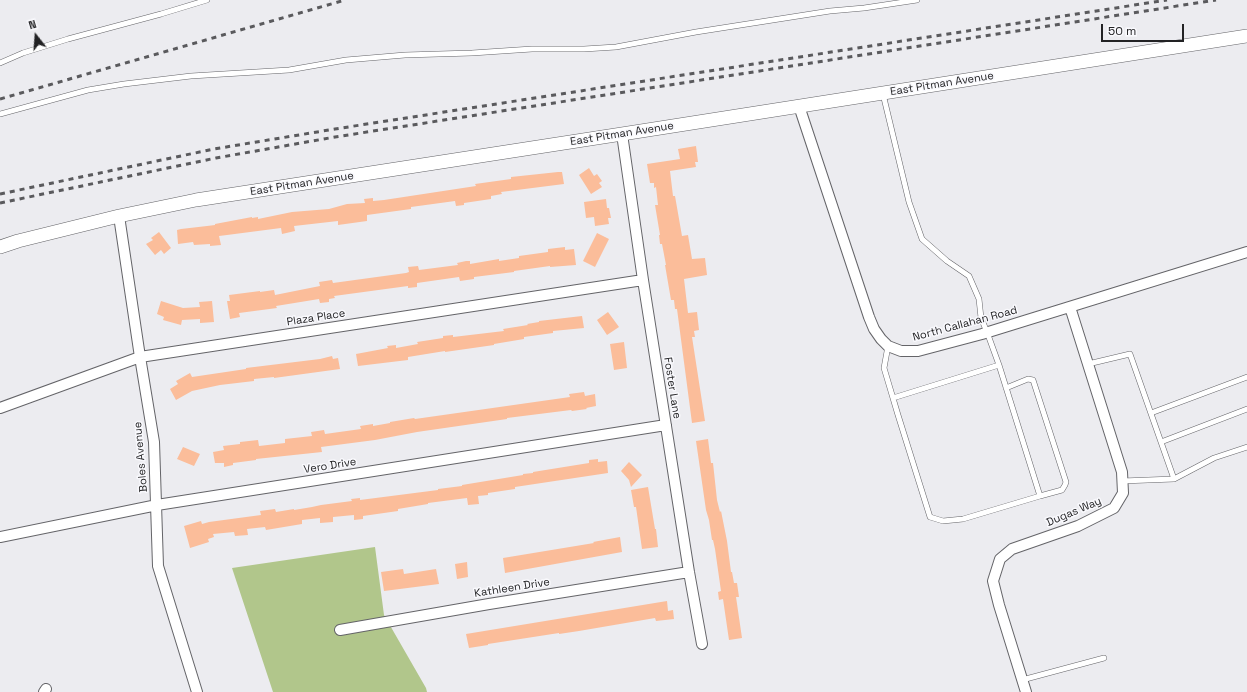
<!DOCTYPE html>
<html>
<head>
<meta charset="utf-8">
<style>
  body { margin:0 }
  #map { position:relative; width:1247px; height:692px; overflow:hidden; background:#ececf0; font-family:"Space Grotesk",sans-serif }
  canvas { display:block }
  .north { position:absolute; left:16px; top:16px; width:40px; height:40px; -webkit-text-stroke:3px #f9f9fd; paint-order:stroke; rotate:343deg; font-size:11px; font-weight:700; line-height:16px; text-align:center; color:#222224 }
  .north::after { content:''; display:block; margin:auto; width:14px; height:18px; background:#222224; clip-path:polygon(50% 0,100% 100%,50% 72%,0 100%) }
  .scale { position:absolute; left:1101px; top:24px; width:83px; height:18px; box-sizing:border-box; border:2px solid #222224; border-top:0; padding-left:5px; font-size:12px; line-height:14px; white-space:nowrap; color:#222224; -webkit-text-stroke:3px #f9f9fd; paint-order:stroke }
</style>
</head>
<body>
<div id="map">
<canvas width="1247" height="692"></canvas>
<div class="north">N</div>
<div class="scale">50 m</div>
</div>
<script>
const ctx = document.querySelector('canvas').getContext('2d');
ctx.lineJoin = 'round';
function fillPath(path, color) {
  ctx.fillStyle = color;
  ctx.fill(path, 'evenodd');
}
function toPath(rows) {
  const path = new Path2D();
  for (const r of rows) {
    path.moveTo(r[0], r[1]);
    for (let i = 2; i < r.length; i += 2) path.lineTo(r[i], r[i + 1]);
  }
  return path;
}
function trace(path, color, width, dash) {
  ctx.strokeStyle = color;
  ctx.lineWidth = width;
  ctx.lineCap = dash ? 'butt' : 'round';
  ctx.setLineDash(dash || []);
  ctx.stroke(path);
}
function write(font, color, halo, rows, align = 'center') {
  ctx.font = font + ' "Space Grotesk",sans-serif';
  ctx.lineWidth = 3;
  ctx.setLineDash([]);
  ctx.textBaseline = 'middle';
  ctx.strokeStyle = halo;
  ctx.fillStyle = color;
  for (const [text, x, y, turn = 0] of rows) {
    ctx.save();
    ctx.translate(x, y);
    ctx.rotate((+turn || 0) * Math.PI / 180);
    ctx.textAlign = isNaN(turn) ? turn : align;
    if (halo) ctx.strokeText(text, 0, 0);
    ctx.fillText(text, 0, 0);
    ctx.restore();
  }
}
const green = toPath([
  [375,547,384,615,426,688,427,692,273,692,232,568]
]);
const building = toPath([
  [696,146,698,162,695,162,696,167,670,171,673,196,675,196,682,236,688,235,692,259,705,258,707,275,684,279,688,313,697,312,699,330,694,331,695,337,692,337,705,421,692,423,677,309,675,309,674,300,671,300,665,265,666,265,662,244,660,244,659,235,660,235,655,205,658,205,656,187,654,188,654,183,650,183,647,164,680,159,678,149],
  [589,168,594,176,597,174,602,181,599,183,602,187,591,194,579,175],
  [558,172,562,172,564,184,501,192,502,194,491,196,491,199,464,203,464,205,456,206,455,201,411,207,411,209,367,215,367,221,338,225,338,221,294,226,295,231,282,234,281,228,227,235,219,236,221,245,210,246,210,244,194,245,193,242,178,244,177,230,181,229,207,226,215,225,215,224,252,217,252,218,258,217,258,219,292,212,329,209,347,204,365,203,364,199,373,198,373,201,384,200,476,186,475,184,511,179,511,177],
  [606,199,607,208,609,208,611,218,608,218,609,224,595,226,594,217,586,218,584,202],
  [159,232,171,248,164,254,161,250,155,255,146,244,153,240,151,238],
  [597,233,609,239,595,267,583,261],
  [565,247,565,250,574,249,576,265,550,267,550,266,514,271,514,272,474,277,474,279,460,281,459,277,417,283,417,287,408,288,408,286,334,296,335,298,329,299,329,302,320,303,319,299,276,306,277,308,239,313,240,317,230,319,227,301,230,301,229,295,260,291,260,292,274,290,275,295,320,286,319,282,332,280,333,283,406,273,409,272,408,267,418,266,419,270,458,265,457,263,466,261,470,261,470,264,499,259,499,261,519,258,519,256,548,252,548,249],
  [161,301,183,308,200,307,199,302,212,301,214,322,200,323,200,319,182,320,181,325,163,320,164,317,157,314],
  [608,312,619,327,607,335,597,320],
  [582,316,584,328,553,331,553,333,524,337,524,339,494,344,494,345,445,352,445,351,408,357,408,360,358,366,356,354,388,348,387,346,396,345,396,348,418,344,417,342,443,338,443,336,453,335,453,337,504,331,503,329,528,325,527,324,539,322,539,321],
  [624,342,627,368,614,370,610,344],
  [332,356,333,359,338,358,340,369,274,378,274,377,254,379,254,381,220,385,192,391,176,400,170,389,178,384,176,381,190,373,192,377,246,369,246,368,320,359],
  [584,392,585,396,595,394,596,406,586,408,587,409,572,411,571,410,507,418,507,419,417,432,375,440,321,447,322,452,256,459,256,460,233,463,233,465,224,467,224,463,215,463,213,452,224,450,223,446,240,444,240,442,258,440,259,446,285,443,285,439,312,436,311,432,324,430,325,434,361,429,360,426,373,424,373,426,390,423,390,422,414,418,415,419,570,397,569,394],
  [708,439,711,463,713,463,717,500,720,512,721,511,727,541,731,572,732,572,734,583,737,583,739,597,736,597,742,638,729,640,723,599,719,600,718,592,721,591,715,549,713,540,712,540,709,520,706,510,696,441],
  [183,447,200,454,194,466,177,459],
  [598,459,598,462,607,461,608,473,515,487,515,489,488,493,488,495,478,496,479,504,468,505,467,498,428,503,428,504,398,509,398,511,363,516,363,519,354,520,354,515,333,517,333,522,320,523,320,518,302,520,302,524,266,530,265,527,247,529,248,535,235,536,234,532,213,534,214,537,208,539,209,542,190,548,184,526,201,521,202,524,209,522,261,515,260,511,275,509,276,512,294,509,294,510,312,507,321,505,352,501,351,499,360,498,360,500,438,490,438,489,462,486,462,485,523,475,523,474,533,473,533,472,589,463,589,460],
  [629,462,642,475,631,487,629,480,621,471],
  [648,487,655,529,656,529,658,547,642,549,636,507,634,507,631,490],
  [620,537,622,552,505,573,503,558,594,543,593,542],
  [467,562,468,577,457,579,455,564],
  [403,569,404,574,436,569,439,584,384,591,381,572],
  [667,601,668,611,673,610,674,619,656,621,655,618,579,631,559,634,559,633,488,644,488,645,469,648,466,634]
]);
const service = toPath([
  [0,63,23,53,68,39,161,14,207,0],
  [883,94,909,202,922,239,947,261,969,276,979,299,981,318,987,332,999,365,1040,496,963,519,943,521,930,517,898,415,884,368,888,346],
  [0,114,88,90,124,84,191,76,289,70,346,60,405,55,472,53,532,49,584,49,616,47,696,32,830,11,864,8,917,0],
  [1088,364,1130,354,1174,479],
  [1006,388,1028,379,1033,380,1066,482,1065,485,1062,490,1040,496],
  [893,398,999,365],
  [1151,413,1247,377],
  [1161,442,1247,409],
  [1122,481,1174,479,1214,458,1247,447],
  [1022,680,1104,658]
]);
const minor = toPath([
  [799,106,869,317,874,329,881,339,888,346,901,351,918,351,982,334,1247,252],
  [622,134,643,280,689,572,702,644],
  [119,216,140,357,154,442,158,566,197,692],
  [0,408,140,357,643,280],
  [0,537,157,505,666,425],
  [340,630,489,604,689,572],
  [44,692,46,689],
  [1026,692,999,605,993,581,1000,559,1012,549,1078,526,1114,508,1123,493,1122,472,1070,307]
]);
const tertiary = toPath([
  [0,247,18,241,119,216,196,200,622,134,1247,36]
]);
const rail = toPath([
  [0,99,345,0],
  [0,194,214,149,335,129,1167,0],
  [0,203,216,158,335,137,1216,0]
]);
const streetNames = [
  ["East Pitman Avenue",942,84,-9],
  ["East Pitman Avenue",622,134,-9],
  ["East Pitman Avenue",302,184,-9],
  ["Plaza Place",316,318,-9],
  ["North Callahan Road",965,324,-15],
  ["Foster Lane",672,388,81],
  ["Boles Avenue",141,457,-95],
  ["Vero Drive",330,466,-9],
  ["Dugas Way",1074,512,-23],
  ["Kathleen Drive",512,588,-9]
];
fillPath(green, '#b1c68b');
fillPath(building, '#fbbd9a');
trace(service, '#646468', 6);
trace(minor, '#646468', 12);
trace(tertiary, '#646468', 14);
trace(service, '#fff', 5);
trace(minor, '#fff', 10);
trace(tertiary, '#fff', 13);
trace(rail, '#5a5a5d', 3, [5, 5]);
write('11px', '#222224', '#f9f9fd', streetNames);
</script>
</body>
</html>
